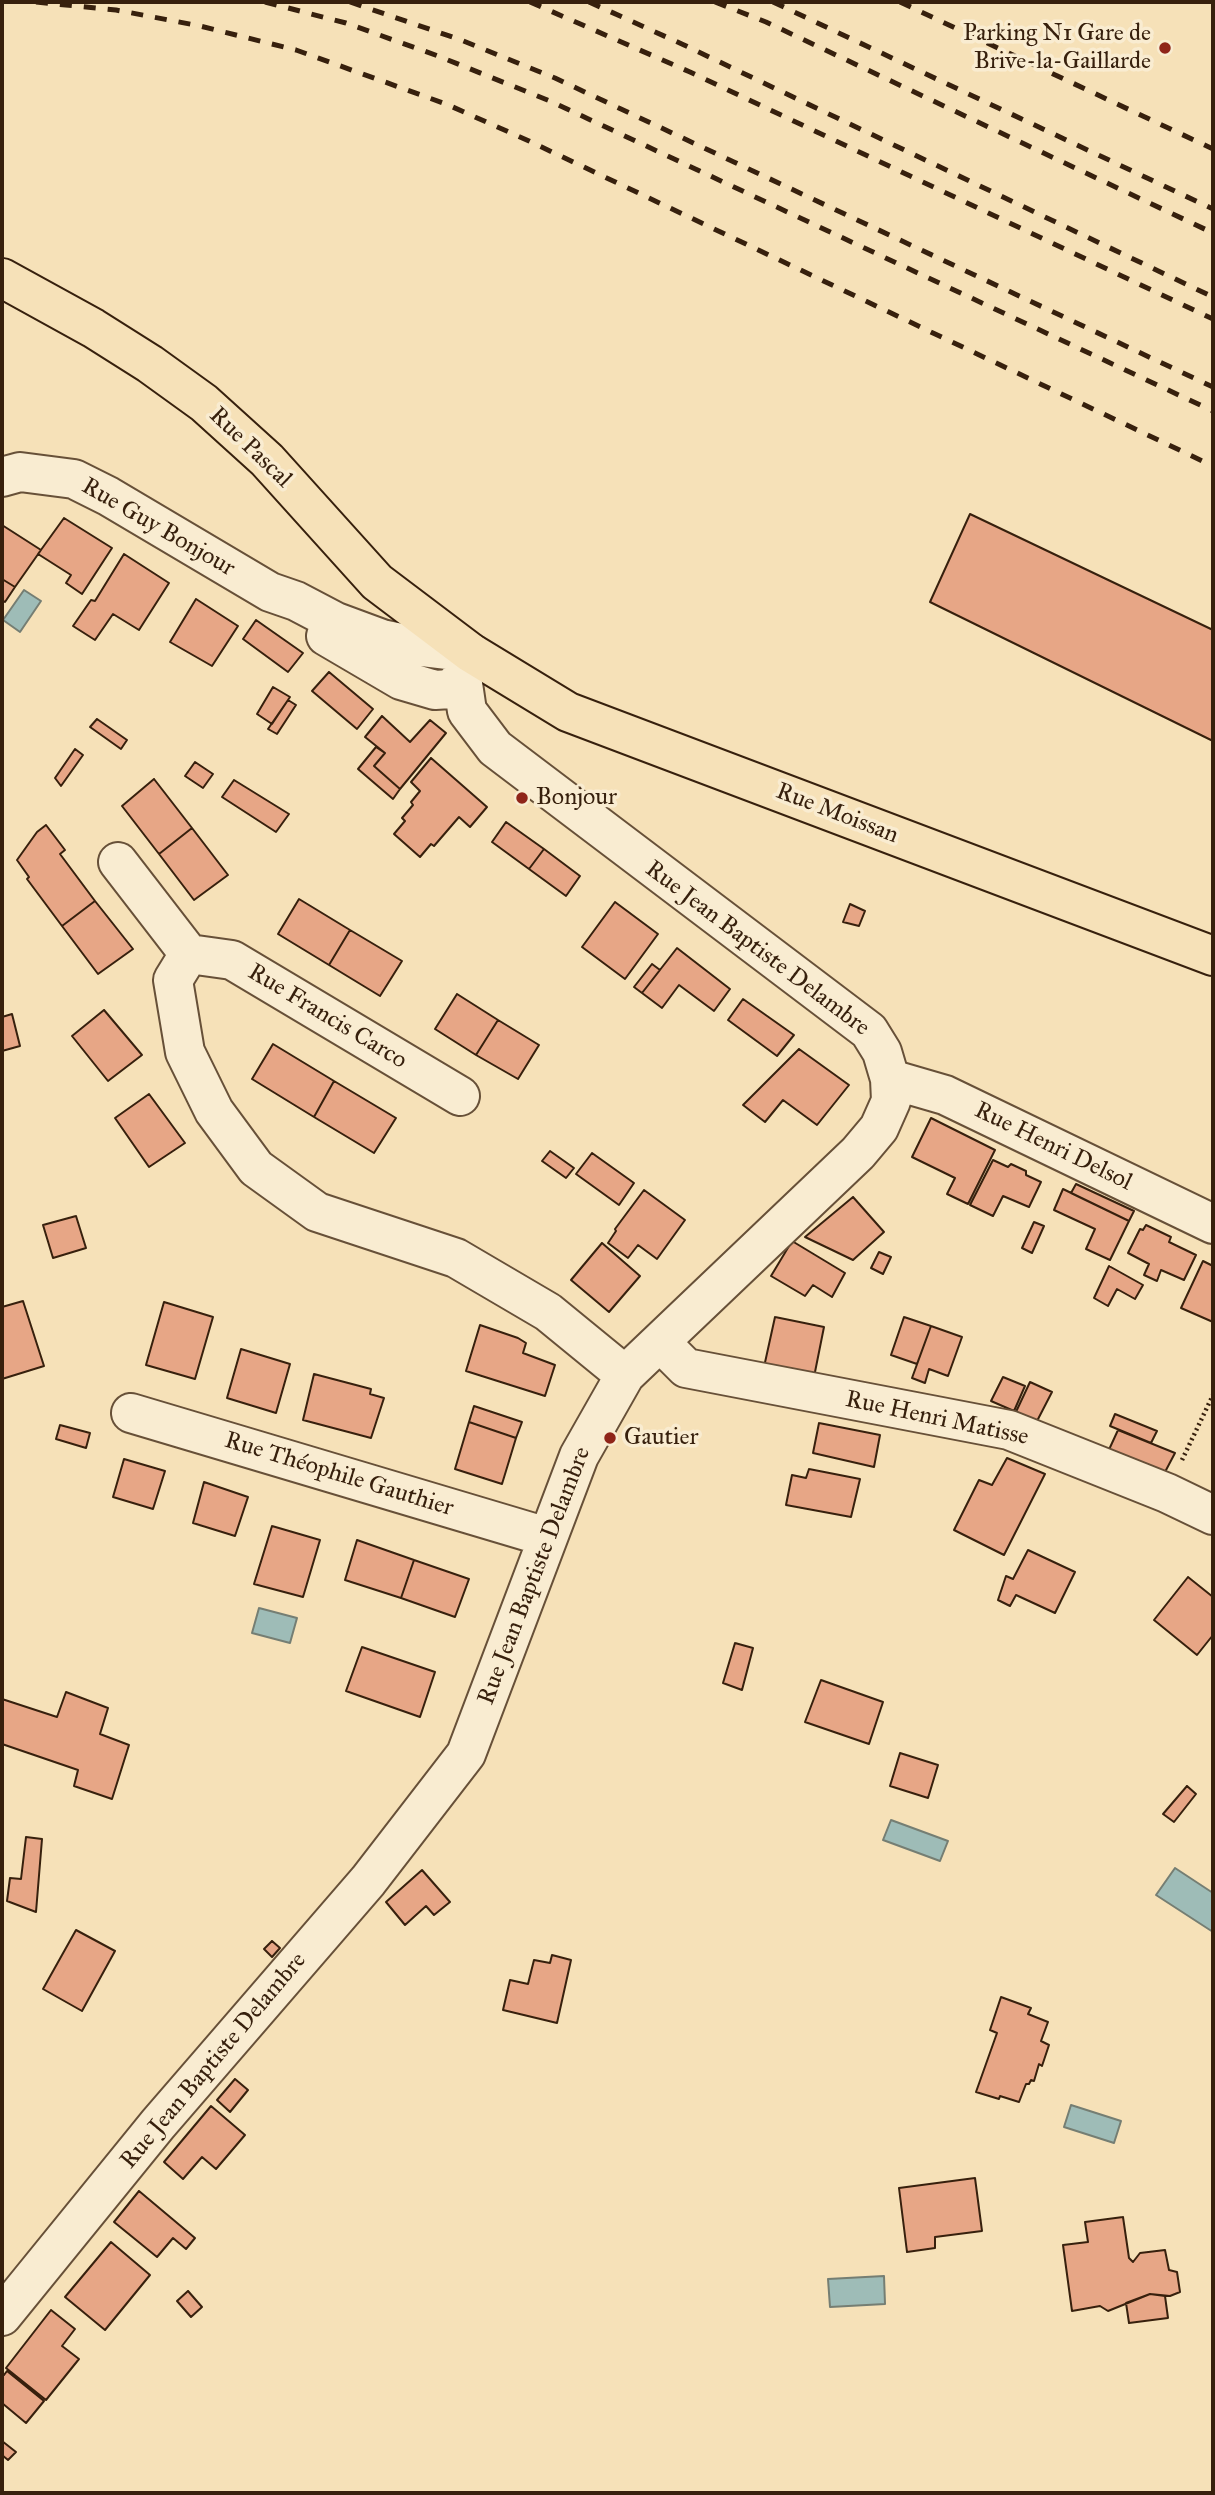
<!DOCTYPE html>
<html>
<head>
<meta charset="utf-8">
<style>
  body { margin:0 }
  #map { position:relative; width:1215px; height:2495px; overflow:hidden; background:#f6e1b8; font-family:"IM FELL Great Primer",serif }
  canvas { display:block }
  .frame { position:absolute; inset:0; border:4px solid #37200d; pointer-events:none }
</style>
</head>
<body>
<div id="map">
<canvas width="1215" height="2495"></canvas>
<div class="frame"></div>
</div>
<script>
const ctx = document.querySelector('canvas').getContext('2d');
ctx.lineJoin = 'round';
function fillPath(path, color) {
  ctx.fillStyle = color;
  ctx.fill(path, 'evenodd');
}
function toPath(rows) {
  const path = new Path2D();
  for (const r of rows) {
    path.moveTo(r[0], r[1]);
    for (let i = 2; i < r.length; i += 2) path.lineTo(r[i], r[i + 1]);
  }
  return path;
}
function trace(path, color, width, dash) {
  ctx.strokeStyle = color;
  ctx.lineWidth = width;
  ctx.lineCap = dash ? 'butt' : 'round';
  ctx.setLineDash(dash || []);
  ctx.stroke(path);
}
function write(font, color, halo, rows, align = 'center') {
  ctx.font = font + ' "IM FELL Great Primer",serif';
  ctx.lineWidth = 7;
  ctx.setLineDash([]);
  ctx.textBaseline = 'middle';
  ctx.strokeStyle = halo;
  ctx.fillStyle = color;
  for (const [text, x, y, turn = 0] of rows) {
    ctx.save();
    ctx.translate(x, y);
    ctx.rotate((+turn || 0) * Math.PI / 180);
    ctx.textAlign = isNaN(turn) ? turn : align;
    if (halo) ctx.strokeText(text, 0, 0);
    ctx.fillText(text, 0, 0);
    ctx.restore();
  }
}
const water = toPath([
  [24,590,41,601,20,632,3,620,24,590],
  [259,1608,297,1618,290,1643,252,1633,259,1608],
  [891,1820,948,1841,940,1861,883,1840,891,1820],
  [1175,1868,1213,1893,1213,1932,1156,1895,1175,1868],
  [1071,2105,1121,2121,1114,2143,1064,2127,1071,2105],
  [884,2276,885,2304,830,2307,828,2279,884,2276]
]);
const building = toPath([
  [970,514,1213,630,1213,741,930,602,970,514],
  [64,518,112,548,82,594,66,583,71,575,38,554,64,518],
  [2,525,41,550,15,587,2,579,2,525],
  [124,554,169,583,139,630,113,614,95,640,73,626,91,600,95,601,124,554],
  [2,579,15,587,5,602,2,600,2,579],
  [196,599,238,626,212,666,170,642,196,599],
  [256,620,303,653,288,672,243,639,256,620],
  [329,672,373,709,357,729,312,691,329,672],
  [273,687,290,697,272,724,257,714,273,687],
  [288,700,296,705,277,734,268,729,288,700],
  [382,716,410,742,430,720,446,733,400,789,374,766,385,753,365,737,382,716],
  [97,719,127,740,121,749,90,727,97,719],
  [376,747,385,753,374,766,400,789,393,799,358,769,376,747],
  [75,749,83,755,61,786,55,778,75,749],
  [431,758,487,807,470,827,459,817,434,846,431,844,420,857,394,834,405,821,402,818,413,805,411,802,420,791,411,782,431,758],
  [195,762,213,774,203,788,185,776,195,762],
  [154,779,192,828,159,854,122,806,154,779],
  [234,780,289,814,276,832,222,797,234,780],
  [506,822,544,849,529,869,492,842,506,822],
  [46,825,65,850,60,854,95,901,62,926,27,879,29,877,17,860,37,832,46,825],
  [192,828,228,875,194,900,159,854,192,828],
  [544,849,580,876,566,896,529,869,544,849],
  [299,899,350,930,329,965,278,934,299,899],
  [95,901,133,949,98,974,62,926,95,901],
  [615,902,658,934,625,979,582,947,615,902],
  [850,904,865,911,859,926,843,922,850,904],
  [350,930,402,961,380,996,329,965,350,930],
  [677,948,730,989,714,1011,679,985,662,1008,642,993,677,948],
  [652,964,660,970,642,993,634,987,652,964],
  [457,994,498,1020,476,1055,435,1029,457,994],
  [743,999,794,1035,777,1056,728,1020,743,999],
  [104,1010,142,1055,108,1081,72,1036,104,1010],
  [12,1014,20,1046,2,1051,2,1017,12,1014],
  [498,1020,539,1045,518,1079,476,1055,498,1020],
  [273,1044,334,1081,314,1117,252,1079,273,1044],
  [799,1049,849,1085,817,1125,783,1100,765,1122,743,1105,799,1049],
  [334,1081,396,1118,374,1153,314,1117,334,1081],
  [149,1094,185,1143,149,1167,115,1118,149,1094],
  [931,1118,995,1150,968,1204,947,1194,955,1178,912,1157,931,1118],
  [550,1151,574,1168,566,1178,542,1161,550,1151],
  [592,1153,634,1183,619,1205,576,1174,592,1153],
  [993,1160,1008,1167,1011,1164,1026,1171,1026,1175,1041,1182,1029,1207,1003,1196,993,1216,970,1205,993,1160],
  [1076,1184,1134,1211,1129,1221,1071,1193,1076,1184],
  [1063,1189,1129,1221,1110,1260,1086,1249,1095,1229,1054,1210,1063,1189],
  [644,1190,685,1220,657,1259,638,1245,628,1258,608,1243,616,1231,615,1229,644,1190],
  [853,1197,884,1232,853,1260,805,1237,853,1197],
  [76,1216,86,1248,53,1258,43,1225,76,1216],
  [1034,1222,1044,1226,1032,1253,1022,1248,1034,1222],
  [1146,1225,1171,1237,1169,1242,1196,1255,1184,1280,1161,1270,1157,1281,1144,1275,1149,1264,1128,1253,1140,1229,1143,1230,1146,1225],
  [792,1241,845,1273,832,1297,813,1285,805,1296,771,1276,792,1241],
  [602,1243,640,1276,609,1312,571,1280,602,1243],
  [879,1252,891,1257,883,1274,871,1268,879,1252],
  [1203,1261,1213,1266,1213,1322,1181,1308,1203,1261],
  [1109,1266,1143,1285,1135,1299,1117,1289,1108,1306,1094,1298,1109,1266],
  [23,1301,44,1366,2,1379,2,1307,23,1301],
  [164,1302,213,1317,195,1379,146,1365,164,1302],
  [775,1317,824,1327,814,1377,764,1367,775,1317],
  [904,1317,931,1326,917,1364,891,1355,904,1317],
  [480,1325,518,1338,526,1343,523,1353,555,1365,545,1396,466,1371,480,1325],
  [931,1326,962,1337,948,1376,929,1369,925,1383,912,1378,931,1326],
  [241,1349,290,1364,276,1413,227,1398,241,1349],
  [314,1374,371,1389,370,1394,384,1398,371,1438,303,1420,314,1374],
  [1003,1377,1025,1386,1014,1411,991,1401,1003,1377],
  [1030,1382,1052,1392,1036,1423,1015,1414,1030,1382],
  [474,1406,522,1422,516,1438,469,1422,474,1406],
  [1115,1414,1157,1431,1151,1443,1110,1426,1115,1414],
  [469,1422,516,1438,502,1484,455,1469,469,1422],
  [819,1423,880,1435,874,1467,813,1453,819,1423],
  [60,1425,90,1433,86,1448,56,1439,60,1425],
  [1118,1430,1175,1453,1165,1472,1107,1454,1118,1430],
  [1007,1458,1045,1474,1004,1555,954,1530,979,1480,992,1485,1007,1458],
  [124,1459,165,1471,153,1509,113,1497,124,1459],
  [809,1469,860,1479,851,1517,786,1505,792,1475,806,1478,809,1469],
  [204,1482,248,1497,235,1536,193,1523,204,1482],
  [272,1526,320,1540,303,1597,254,1584,272,1526],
  [357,1540,414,1560,401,1598,345,1580,357,1540],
  [1028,1550,1075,1572,1055,1613,1016,1595,1010,1606,998,1600,1006,1576,1013,1579,1028,1550],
  [414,1560,469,1579,455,1617,401,1598,414,1560],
  [1188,1577,1213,1597,1213,1635,1197,1655,1154,1620,1188,1577],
  [735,1643,753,1648,742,1690,723,1683,735,1643],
  [362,1647,435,1672,420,1717,346,1691,362,1647],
  [821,1680,883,1702,869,1744,805,1722,821,1680],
  [66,1692,108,1708,100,1734,129,1745,112,1799,74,1786,78,1770,2,1744,2,1699,57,1717,66,1692],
  [900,1753,938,1765,928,1798,890,1786,900,1753],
  [1187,1786,1196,1794,1174,1822,1163,1814,1187,1786],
  [26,1837,42,1839,36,1912,7,1901,10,1878,21,1879,26,1837],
  [422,1870,450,1902,434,1915,426,1906,405,1925,386,1902,422,1870],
  [76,1930,115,1951,82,2011,43,1989,76,1930],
  [272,1941,280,1948,272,1957,264,1949,272,1941],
  [552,1955,571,1960,557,2023,503,2010,510,1980,528,1984,534,1960,550,1963,552,1955],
  [1001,1997,1031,2008,1028,2014,1048,2022,1041,2041,1049,2045,1042,2066,1039,2064,1034,2081,1031,2080,1029,2084,1026,2084,1019,2102,1000,2096,999,2099,976,2092,997,2033,990,2030,1001,1997],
  [235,2079,248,2090,230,2112,217,2100,235,2079],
  [211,2106,245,2135,216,2169,202,2157,183,2179,164,2162,211,2106],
  [975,2178,982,2231,935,2237,935,2248,907,2252,899,2188,975,2178],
  [139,2191,195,2238,186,2249,173,2238,157,2257,114,2222,139,2191],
  [1123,2217,1129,2258,1133,2262,1140,2253,1165,2250,1169,2270,1177,2272,1180,2292,1170,2296,1150,2294,1108,2311,1100,2306,1072,2311,1063,2245,1088,2242,1085,2222,1123,2217],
  [111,2242,150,2275,105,2330,65,2297,111,2242],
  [188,2291,202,2307,191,2317,177,2301,188,2291],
  [1150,2294,1165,2296,1168,2318,1129,2323,1126,2303,1150,2294],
  [51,2310,75,2329,62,2346,79,2359,46,2400,6,2368,51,2310],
  [7,2371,44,2401,26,2423,2,2403,2,2373,4,2375,7,2371],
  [2,2441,16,2452,8,2460,2,2455,2,2441]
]);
const path = toPath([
  [1182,1460,1213,1395]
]);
const minor = toPath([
  [2,477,20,472,74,479,108,496,270,592,296,601,336,622,382,639,421,647,471,653,462,677,467,711,495,748,869,1031,882,1052,890,1079,891,1101,879,1128,858,1153,625,1375,579,1456,466,1754,368,1881,158,2124,2,2316],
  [326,636,401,680,435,690,451,689,462,677],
  [118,862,189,954,173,980,185,1052,214,1111,256,1168,317,1212,456,1258,548,1312,625,1375],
  [189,954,232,960,460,1096],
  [890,1079,945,1095,1213,1224],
  [660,1342,686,1368,1009,1430,1167,1493,1213,1515],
  [131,1413,547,1537]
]);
const major = toPath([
  [2,278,93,328,150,364,204,403,267,460,377,582,471,653,568,712,1213,956]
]);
const rail = toPath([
  [36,2,116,10,200,26,296,50,446,104,529,141,1213,466],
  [265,2,346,23,438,56,550,101,1213,411],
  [350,2,461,40,555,78,1213,387],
  [530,2,690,72,1213,319],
  [589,2,684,45,1213,297],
  [715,2,766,22,1213,233],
  [773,2,1213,209],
  [900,2,1213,149]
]);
const markers = [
  [1165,48,7,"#8f2418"],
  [522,798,7,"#8f2418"],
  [610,1438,7,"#8f2418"]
];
const poiNames = [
  ["Parking N1 Gare de",1151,34,"right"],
  ["Brive-la-Gaillarde",1151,62,"right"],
  ["Bonjour",536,798],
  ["Gautier",624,1438]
];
const streetNames = [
  ["Rue Pascal",250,448,44],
  ["Rue Guy Bonjour",158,528,30],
  ["Rue Moissan",837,814,21],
  ["Rue Jean Baptiste Delambre",757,949,37],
  ["Rue Francis Carco",327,1017,31],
  ["Rue Henri Delsol",1053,1147,26],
  ["Rue Henri Matisse",937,1419,12],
  ["Rue Théophile Gauthier",339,1475,17],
  ["Rue Jean Baptiste Delambre",535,1576,-69],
  ["Rue Jean Baptiste Delambre",214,2061,-50]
];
fillPath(water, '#9ebcb7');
trace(water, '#757e73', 2);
fillPath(building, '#e7a686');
trace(building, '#37200d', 2);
trace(minor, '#675038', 42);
trace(major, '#37200d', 42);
trace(path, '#37200d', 4.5, [2, 3.5]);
trace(minor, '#f9ecd1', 38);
trace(major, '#f6e1b8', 38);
trace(rail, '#37200d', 5, [12, 12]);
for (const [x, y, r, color] of markers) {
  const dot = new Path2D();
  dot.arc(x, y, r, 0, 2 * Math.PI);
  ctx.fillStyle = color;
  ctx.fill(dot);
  trace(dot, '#f9ecd1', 2.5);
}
write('24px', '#37200d', '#f9ecd1', poiNames, 'left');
write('24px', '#37200d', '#f9ecd1', streetNames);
</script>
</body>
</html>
